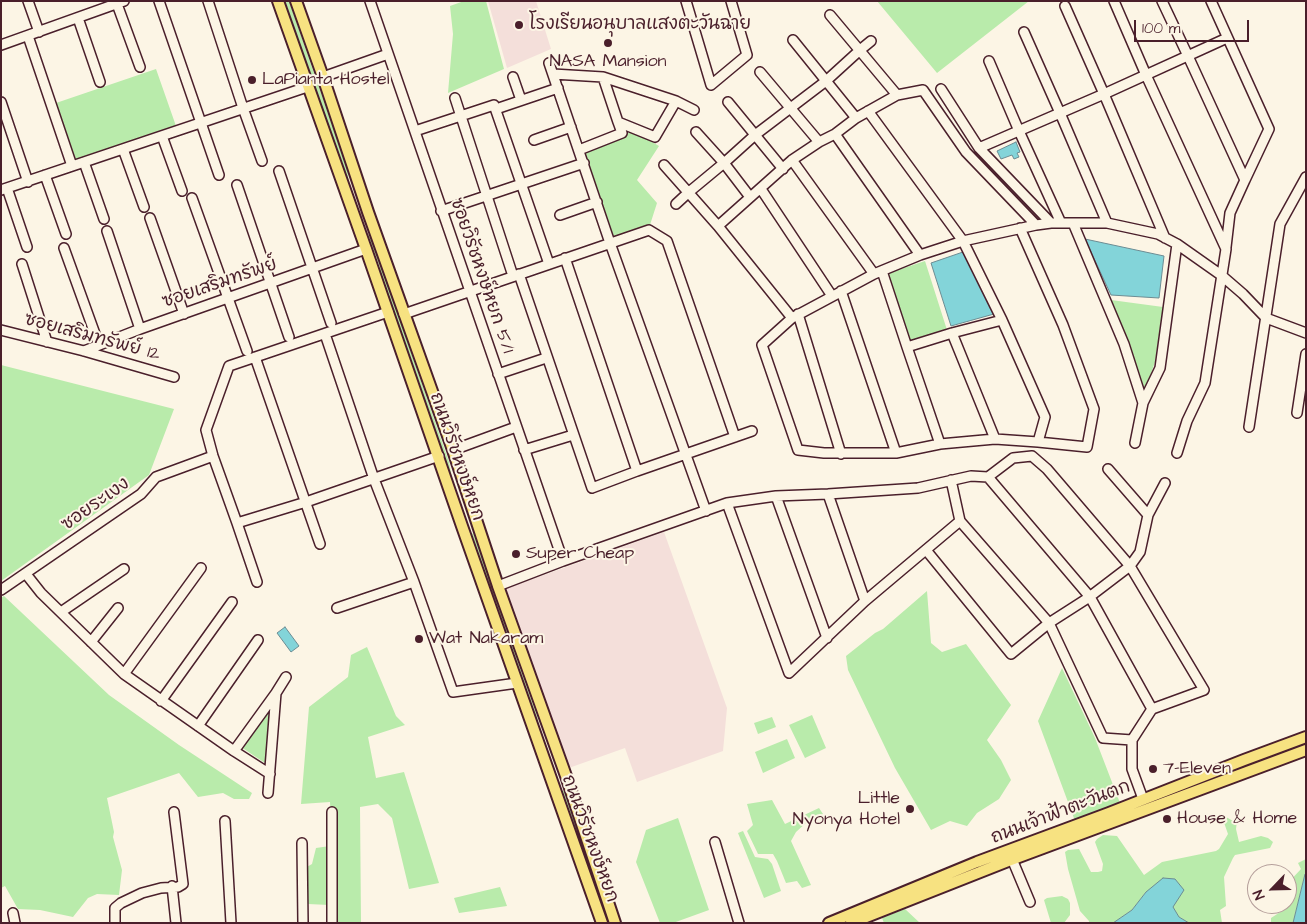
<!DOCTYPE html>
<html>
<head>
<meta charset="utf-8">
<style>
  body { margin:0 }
  #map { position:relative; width:1307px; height:924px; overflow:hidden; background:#fcf5e5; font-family:"Architects Daughter",sans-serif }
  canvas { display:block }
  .frame { position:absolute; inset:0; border:2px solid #4a1f2b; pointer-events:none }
  .north { position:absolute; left:1247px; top:864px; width:50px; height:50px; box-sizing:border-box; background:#fcf5e5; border:1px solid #b59f9b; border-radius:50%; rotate:246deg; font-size:14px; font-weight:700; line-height:20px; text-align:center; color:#4a1f2b }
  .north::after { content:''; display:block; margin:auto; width:18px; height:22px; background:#4a1f2b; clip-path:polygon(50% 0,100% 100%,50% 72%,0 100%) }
  .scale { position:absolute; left:1134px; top:20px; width:115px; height:22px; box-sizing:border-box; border:2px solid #4a1f2b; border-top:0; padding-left:6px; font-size:15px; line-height:18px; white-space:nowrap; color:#4a1f2b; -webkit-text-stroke:4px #fcf5e5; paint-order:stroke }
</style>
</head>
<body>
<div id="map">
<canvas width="1307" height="924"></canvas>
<div class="frame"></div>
<div class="north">N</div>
<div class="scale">100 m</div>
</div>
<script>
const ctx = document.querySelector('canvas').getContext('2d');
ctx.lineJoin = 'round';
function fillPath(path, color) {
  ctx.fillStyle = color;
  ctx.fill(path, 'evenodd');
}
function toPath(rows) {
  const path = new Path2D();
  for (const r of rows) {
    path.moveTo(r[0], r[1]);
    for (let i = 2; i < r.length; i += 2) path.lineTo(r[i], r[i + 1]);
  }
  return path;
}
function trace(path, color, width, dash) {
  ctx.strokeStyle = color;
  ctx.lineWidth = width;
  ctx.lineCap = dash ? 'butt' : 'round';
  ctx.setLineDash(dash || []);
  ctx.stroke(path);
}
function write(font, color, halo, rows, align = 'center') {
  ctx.font = font + ' "Architects Daughter","Playpen Sans Thai",sans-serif';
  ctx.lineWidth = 4;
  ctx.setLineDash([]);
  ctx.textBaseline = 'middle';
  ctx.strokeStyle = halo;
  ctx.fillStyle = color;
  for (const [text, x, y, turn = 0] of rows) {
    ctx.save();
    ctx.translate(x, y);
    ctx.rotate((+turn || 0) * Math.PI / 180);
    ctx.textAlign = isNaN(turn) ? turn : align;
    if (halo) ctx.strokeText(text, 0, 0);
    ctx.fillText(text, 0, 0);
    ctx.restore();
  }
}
const built = toPath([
  [488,1,536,1,551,49,507,68],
  [664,532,727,708,723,751,637,782,625,748,566,769,502,590]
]);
const green = toPath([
  [285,1,289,1,347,168,349,183,359,210,357,211],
  [464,1,486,1,504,69,448,93,453,34,450,6],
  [877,1,1029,1,937,73],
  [156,69,176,126,75,160,56,103],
  [633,131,659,146,637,180,657,203,649,228,612,240,582,152],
  [370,234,449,462,453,483,461,505,459,506,384,287,379,265,368,235],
  [925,261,947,330,908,343,886,274],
  [1111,300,1163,307,1155,362,1145,391],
  [1,365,174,409,149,475,1,581],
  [473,533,537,716,543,743,484,577,480,558,472,534],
  [927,591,931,643,942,652,966,644,1011,705,987,740,1001,760,1011,780,999,799,977,813,967,826,950,821,931,830,895,768,848,670,846,656,875,633,883,629],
  [4,596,109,695,179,745,252,793,249,799,234,799,223,793,198,797,179,773,107,798,114,832,113,837,122,870,119,895,97,894,88,898,73,917,40,910,18,909,5,886,1,888,1,598],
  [367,647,396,716,405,725,368,737,376,778,404,772,439,883,409,889,392,818,378,804,360,807,361,923,336,923,330,802,301,804,309,707,348,677,351,655],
  [1062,668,1095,738,1120,803,1075,821,1038,721],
  [271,708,265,763,241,747],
  [812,715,826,748,805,758,789,725],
  [772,717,776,727,758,734,754,723],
  [787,739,795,758,763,773,755,752],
  [562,791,564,791,610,923,605,923,576,839,570,813],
  [772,800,785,824,819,808,823,814,807,822,796,832,791,841,811,885,802,888,797,881,786,883,777,861,773,854,758,854,747,831,753,825,747,804],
  [1221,814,1233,821,1237,821,1236,829,1239,842,1261,836,1268,838,1273,842,1270,848,1235,855,1233,858,1224,877,1226,906,1220,910,1222,923,1189,923,1179,917,1172,907,1146,892,1132,910,1113,923,1089,923,1089,921,1080,911,1068,869,1065,852,1068,850,1079,849,1091,872,1098,872,1102,871,1103,864,1095,842,1097,839,1103,835,1117,836,1144,875,1162,862,1216,851,1219,849,1228,834],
  [678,818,709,910,673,923,660,923,636,862,646,830],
  [743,831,755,857,768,859,772,864,781,891,764,898,738,833],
  [330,846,329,905,308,904,305,868,312,864,316,848],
  [1306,859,1306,873,1305,874,1293,923,1271,923,1271,918,1285,909,1287,904,1287,884,1301,869,1298,863],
  [500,887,507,906,459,913,454,898],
  [1062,896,1068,899,1070,903,1070,915,1064,923,1051,923,1044,900,1047,898],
  [905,909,920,923,884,923,882,918]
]);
const water = toPath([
  [1016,142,1020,152,1017,153,1019,157,1014,159,1012,155,1001,159,997,151,1016,142],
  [1085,239,1164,256,1159,298,1111,295,1085,239],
  [963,252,994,314,951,326,931,263,963,252],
  [285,627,299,646,291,652,277,633,285,627],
  [1306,873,1306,923,1293,923,1305,874,1306,873],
  [1163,878,1175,879,1184,890,1173,907,1179,917,1189,923,1113,923,1132,910,1146,892,1163,878]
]);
const minor = toPath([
  [28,1,39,32],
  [159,1,219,175],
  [208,1,243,108,262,161],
  [370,1,563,561],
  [686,1,711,85,747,55,731,1],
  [1114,1,1146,75,1226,249,1205,383,1187,421,1177,453],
  [1162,1,1188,56,1245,180,1230,213,1226,247],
  [1211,1,1269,129,1245,180],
  [117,4,140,67],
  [1065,6,1104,94,1165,238],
  [830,15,897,95],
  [78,18,100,82],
  [1024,32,1060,113,1107,223],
  [28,36,72,166],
  [793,40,856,118],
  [1,45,124,1],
  [989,61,1019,131,1061,223],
  [549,63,610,243,706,511],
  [760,72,819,142],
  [553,74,603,77,676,101,694,110],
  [323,77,388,54],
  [513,77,521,100],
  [603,77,618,122],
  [941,89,979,148,1051,223],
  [455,98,513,276],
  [1,102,28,182],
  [728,102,783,169],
  [496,109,558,88],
  [868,111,963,241,1002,320,1045,417,1038,442],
  [415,131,494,105,549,264],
  [696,132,724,163,750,197],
  [835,134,920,255],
  [162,136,182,191],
  [534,140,571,127],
  [979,148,1104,94,1227,38],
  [123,149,144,207],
  [579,150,622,133,618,122,655,137,676,101],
  [792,160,874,274],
  [84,162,104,219],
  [664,165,718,226,792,318],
  [279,171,331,323],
  [45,175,66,234],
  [237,185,289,337],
  [7,188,27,247],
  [761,189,832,296],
  [1,190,307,87],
  [192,198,247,351],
  [676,204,689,192,724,163,755,135,826,81,860,50,871,41],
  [441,211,584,163],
  [560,215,597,202],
  [150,218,184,314],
  [1073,223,1124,344,1143,403],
  [718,226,792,160,819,142,835,134,856,118,897,95,923,90,966,152,1036,225],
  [1020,228,1063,325,1094,409,1087,447,1038,442,995,439,940,444,896,453,824,453,798,450,762,345,792,318,874,274,920,255,963,241,1036,225,1051,223,1107,223,1158,234,1177,244,1221,275,1243,294,1266,318,1306,333],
  [107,231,140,329],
  [64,248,99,345],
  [565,258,637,471],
  [22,264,47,342],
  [882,271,907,347,940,444],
  [519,274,592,488,637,471,752,431],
  [841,291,896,453],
  [404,314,649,230,667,241,735,437],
  [798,314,841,454],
  [1,330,84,351,174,377],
  [952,333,995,439],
  [325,334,374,479,414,582,453,692,517,683],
  [907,347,952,333,1002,320],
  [84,351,140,329,366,249],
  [255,357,320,544],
  [498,374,546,358],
  [1297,413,1306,354],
  [1249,427,1280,224,1306,177],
  [1135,443,1143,403,1160,368,1177,244],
  [453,450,516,427],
  [524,450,573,435],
  [1108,469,1148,515],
  [988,477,1090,597,1152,709],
  [951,480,960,521,1049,623,1103,738,1132,740],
  [828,494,865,601],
  [776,496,827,638],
  [727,503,789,673,865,601,960,521],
  [237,523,306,502,439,456],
  [926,550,1011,654,1049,623,1088,598,1130,566,1140,552,1148,515,1165,483],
  [26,574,41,593,124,674,234,751,270,774],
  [257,582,237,523,213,456,206,430,229,366,388,312],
  [498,586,563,561,727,503,776,496,828,494,918,488,971,476,988,477,1013,458,1032,456,1047,469,1130,566,1204,690,1152,709,1132,740,1132,769,1143,799],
  [1,590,141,494,156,477,213,456],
  [337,608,414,582],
  [61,612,124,569],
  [91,642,118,608],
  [124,674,201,568],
  [161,701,232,602],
  [198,726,258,640],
  [234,751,276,693,286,677],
  [268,793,276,693],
  [332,812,332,923],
  [225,821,231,923],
  [715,842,739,923],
  [302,843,303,923],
  [1012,859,1030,902],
  [172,886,176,923],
  [13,913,15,923],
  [115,923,115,908,121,903,142,893,161,888,178,887,183,884,174,812]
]);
const major = toPath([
  [278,1,366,249,463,529,602,923],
  [296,1,323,77,368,212,453,450,498,586,566,776,615,923],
  [829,923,977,862,1109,813,1244,760,1306,737],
  [851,923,1008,861,1306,750]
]);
const markers = [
  [519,25,5,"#4a1f2b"],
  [608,43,5,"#4a1f2b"],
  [252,80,5,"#4a1f2b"],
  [516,554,5,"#4a1f2b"],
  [419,639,5,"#4a1f2b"],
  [1153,769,5,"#4a1f2b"],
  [910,809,5,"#4a1f2b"],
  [1167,819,5,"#4a1f2b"]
];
const poiNames = [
  ["โรงเรียนอนุบาลแสงตะวันฉาย",529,25],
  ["NASA Mansion",608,62,"center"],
  ["LaPianta Hostel",262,80],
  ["Super Cheap",526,554],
  ["Wat Nakaram",429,639],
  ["7-Eleven",1163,769],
  ["Little",900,799,"right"],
  ["Nyonya Hotel",900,820,"right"],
  ["House & Home",1177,819]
];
const streetNames = [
  ["ซอยวิรัชหงษ์หยก 5/1",481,276,71],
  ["ซอยเสริมทรัพย์",220,284,-19],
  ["ซอยเสริมทรัพย์ 12",92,338,15],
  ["ถนนวิรัชหงษ์หยก",456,457,71],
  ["ซอยระเงง",96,505,-35],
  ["ถนนเจ้าฟ้าตะวันตก",1061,813,-21],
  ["ถนนวิรัชหงษ์หยก",589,839,70]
];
fillPath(built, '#f4dfda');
fillPath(green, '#b9ebab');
fillPath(water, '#83d4d9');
trace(water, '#6c8c93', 1);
trace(minor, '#4a1f2b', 12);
trace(major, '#4a1f2b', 14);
trace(minor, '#fcf5e5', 9);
trace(major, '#f7e281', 10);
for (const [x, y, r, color] of markers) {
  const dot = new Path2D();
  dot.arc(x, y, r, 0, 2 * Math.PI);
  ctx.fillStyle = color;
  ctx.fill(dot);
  trace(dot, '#fcf5e5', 2);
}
write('18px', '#4a1f2b', '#fcf5e5', poiNames, 'left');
write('18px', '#4a1f2b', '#fcf5e5', streetNames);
</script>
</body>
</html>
